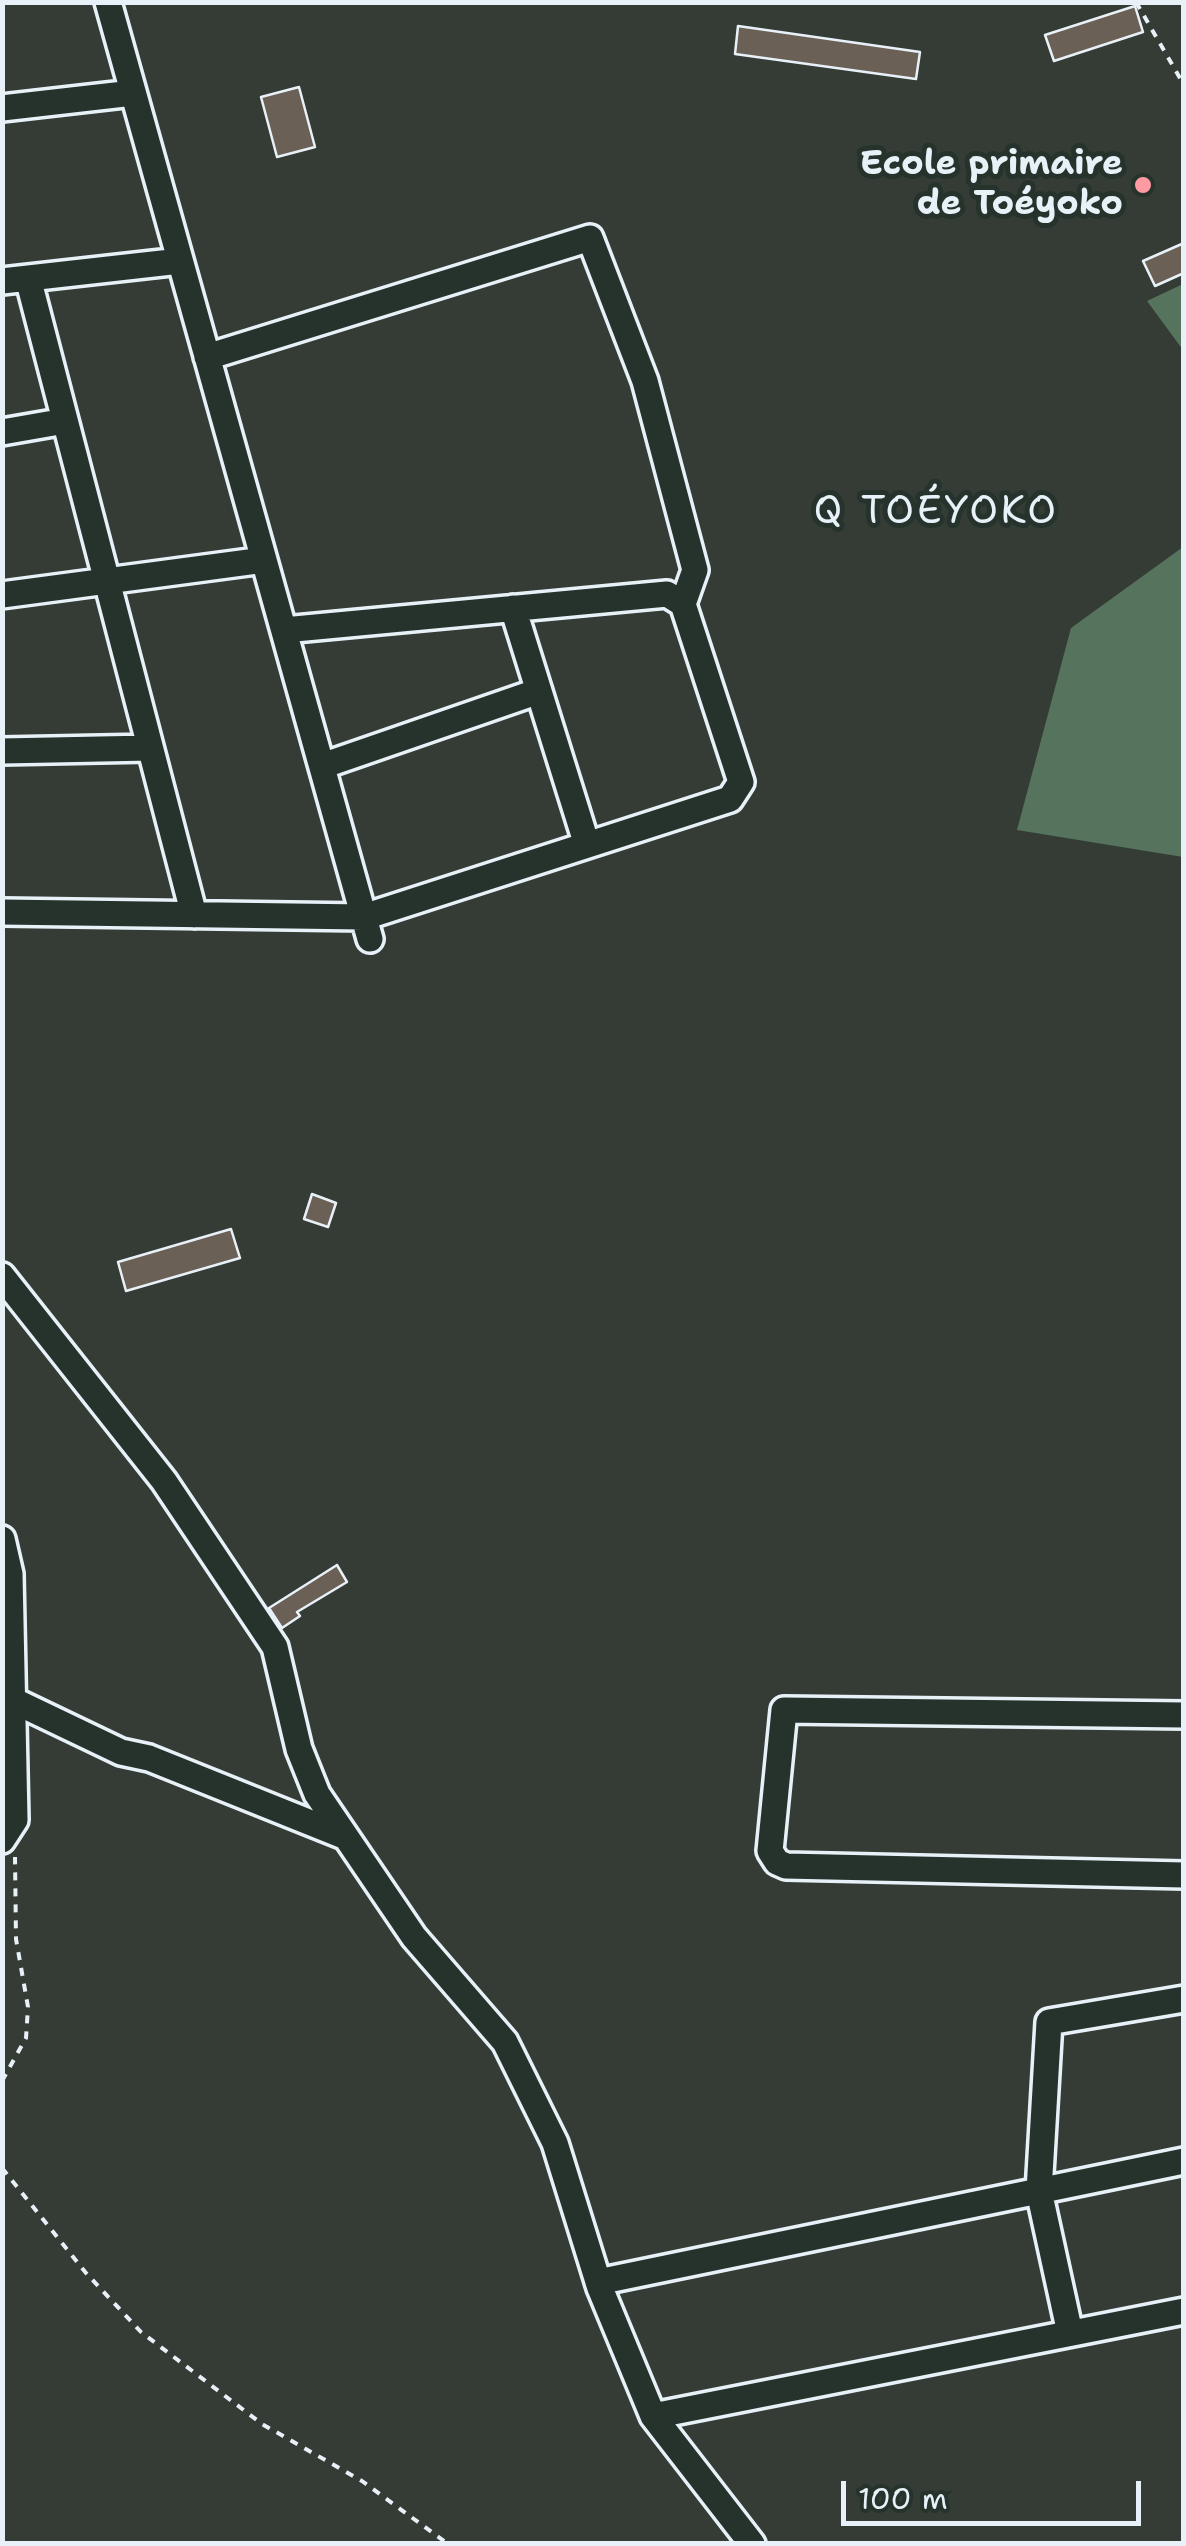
<!DOCTYPE html>
<html>
<head>
<meta charset="utf-8">
<style>
  body { margin:0 }
  #map { position:relative; width:1186px; height:2546px; overflow:hidden; background:#343c35; font-family:"Shantell Sans",sans-serif }
  canvas { display:block }
  .frame { position:absolute; inset:0; border:5px solid #e8f1f8; pointer-events:none }
  .scale { position:absolute; left:841px; top:2481px; width:300px; height:45px; box-sizing:border-box; border:5px solid #e8f1f8; border-top:0; padding-left:12px; font-size:30px; line-height:35px; white-space:nowrap; color:#e8f1f8; -webkit-text-stroke:8px #26332d; paint-order:stroke }
</style>
</head>
<body>
<div id="map">
<canvas width="1186" height="2546"></canvas>
<div class="frame"></div>
<div class="scale">100 m</div>
</div>
<script>
const ctx = document.querySelector('canvas').getContext('2d');
ctx.lineJoin = 'round';
function fillPath(path, color) {
  ctx.fillStyle = color;
  ctx.fill(path, 'evenodd');
}
function toPath(rows) {
  const path = new Path2D();
  for (const r of rows) {
    path.moveTo(r[0], r[1]);
    for (let i = 2; i < r.length; i += 2) path.lineTo(r[i], r[i + 1]);
  }
  return path;
}
function trace(path, color, width, dash) {
  ctx.strokeStyle = color;
  ctx.lineWidth = width;
  ctx.lineCap = dash ? 'butt' : 'round';
  ctx.setLineDash(dash || []);
  ctx.stroke(path);
}
function write(font, color, halo, rows, align = 'center') {
  ctx.font = font + ' "Shantell Sans",sans-serif';
  ctx.lineWidth = 10;
  ctx.setLineDash([]);
  ctx.textBaseline = 'middle';
  ctx.strokeStyle = halo;
  ctx.fillStyle = color;
  for (const [text, x, y, turn = 0] of rows) {
    ctx.save();
    ctx.translate(x, y);
    ctx.rotate((+turn || 0) * Math.PI / 180);
    ctx.textAlign = isNaN(turn) ? turn : align;
    if (halo) ctx.strokeText(text, 0, 0);
    ctx.fillText(text, 0, 0);
    ctx.restore();
  }
}
const green = toPath([
  [1183,284,1183,350,1147,301],
  [1183,547,1183,857,1017,830,1071,628]
]);
const building = toPath([
  [1135,6,1143,32,1054,61,1045,35,1135,6],
  [738,26,920,52,916,79,735,54,738,26],
  [299,87,315,147,277,157,261,97,299,87],
  [1184,243,1184,273,1155,286,1143,261,1184,243],
  [312,1194,336,1203,328,1227,304,1219,312,1194],
  [231,1229,240,1258,126,1291,118,1262,231,1229],
  [337,1565,347,1582,297,1612,300,1616,282,1628,269,1608,337,1565]
]);
const path = toPath([
  [1136,2,1184,85],
  [2,2081,26,2038,28,2007,16,1939,15,1857],
  [2,2168,86,2273,141,2332,262,2424,362,2481,448,2544]
]);
const minor = toPath([
  [108,2,370,939],
  [2,108,133,93],
  [28,278,194,915],
  [2,281,180,261],
  [207,357,590,238,645,381,695,570,683,604],
  [2,432,65,421],
  [2,595,264,560],
  [513,608,587,845],
  [2,751,150,748],
  [322,766,539,691],
  [2,912,364,917,730,799,741,782,683,604,667,594,284,630],
  [2,1276,164,1481,275,1647,299,1749,317,1794,414,1937,505,2042,555,2143,600,2288,653,2416,752,2544],
  [2,1539,10,1574,15,1820,2,1840],
  [2,1695,121,1752,149,1758,346,1837],
  [1184,1715,784,1710,770,1851,777,1862,786,1866,1184,1875],
  [598,2282,1184,2161],
  [1070,2333,1039,2191,1049,2022,1184,1999],
  [653,2416,1184,2311]
]);
const markers = [
  [1143,185,10,"#ff9aa2"]
];
const poiNames = [
  ["Ecole primaire",1123,165],
  ["de Toéyoko",1123,205]
];
const quarterNames = [
  ["Q TOÉYOKO",936,513]
];
fillPath(green, '#56745d');
fillPath(building, '#6b6055');
trace(building, '#e8f1f8', 2.5);
trace(minor, '#e8f1f8', 32);
trace(path, '#e8f1f8', 4, [8, 8]);
trace(minor, '#26332d', 25);
for (const [x, y, r, color] of markers) {
  const dot = new Path2D();
  dot.arc(x, y, r, 0, 2 * Math.PI);
  ctx.fillStyle = color;
  ctx.fill(dot);
  trace(dot, '#26332d', 4);
}
write('bold 35px', '#e8f1f8', '#26332d', poiNames, 'right');
ctx.letterSpacing = '2.5px';
write('40px', '#e8f1f8', '#26332d', quarterNames);
ctx.letterSpacing = '0px';
</script>
</body>
</html>
